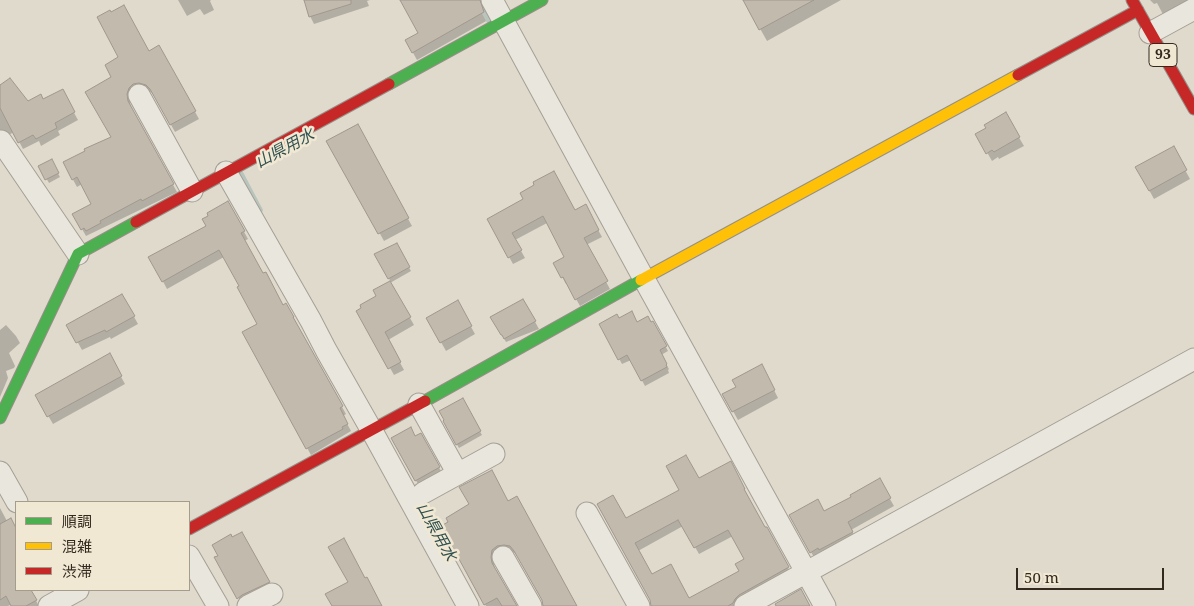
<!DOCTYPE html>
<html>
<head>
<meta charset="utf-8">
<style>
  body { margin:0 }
  #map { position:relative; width:1194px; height:606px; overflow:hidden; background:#e0dacd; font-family:"Noto Serif","Noto Sans JP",serif }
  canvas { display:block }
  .legend { position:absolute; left:15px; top:501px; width:175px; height:90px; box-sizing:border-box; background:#f1e8d3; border:1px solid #a59c8b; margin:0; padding:6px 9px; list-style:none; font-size:15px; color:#33291f }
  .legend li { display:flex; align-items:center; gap:10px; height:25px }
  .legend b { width:25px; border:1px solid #a59c8b }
  .scale { position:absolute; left:1016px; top:568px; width:148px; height:22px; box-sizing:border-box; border:2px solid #33291f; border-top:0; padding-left:6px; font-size:15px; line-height:18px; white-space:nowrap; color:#33291f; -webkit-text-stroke:4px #f1e8d3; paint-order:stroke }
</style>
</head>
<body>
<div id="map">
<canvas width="1194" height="606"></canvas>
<ul class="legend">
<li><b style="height:6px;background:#4caf50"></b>順調</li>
<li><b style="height:6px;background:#ffc107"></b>混雑</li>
<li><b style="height:6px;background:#c62828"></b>渋滞</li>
</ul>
<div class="scale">50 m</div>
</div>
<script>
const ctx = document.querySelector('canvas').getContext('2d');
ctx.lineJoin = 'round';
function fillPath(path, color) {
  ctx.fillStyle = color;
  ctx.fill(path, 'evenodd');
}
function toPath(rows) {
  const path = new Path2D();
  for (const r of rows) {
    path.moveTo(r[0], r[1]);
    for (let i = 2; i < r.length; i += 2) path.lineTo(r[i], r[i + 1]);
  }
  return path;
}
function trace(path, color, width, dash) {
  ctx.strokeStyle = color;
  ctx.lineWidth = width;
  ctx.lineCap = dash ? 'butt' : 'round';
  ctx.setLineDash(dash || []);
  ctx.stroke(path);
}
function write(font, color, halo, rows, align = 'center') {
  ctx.font = font + ' "Noto Serif","Noto Sans JP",serif';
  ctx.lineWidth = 5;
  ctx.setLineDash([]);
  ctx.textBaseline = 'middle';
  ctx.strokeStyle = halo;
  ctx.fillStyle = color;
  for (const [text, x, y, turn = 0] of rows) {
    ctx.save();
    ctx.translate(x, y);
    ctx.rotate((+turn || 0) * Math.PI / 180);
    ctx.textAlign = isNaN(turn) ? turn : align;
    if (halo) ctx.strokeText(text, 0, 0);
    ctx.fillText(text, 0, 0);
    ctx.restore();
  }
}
const shadow = toPath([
  [178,0,211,0,210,1,214,10,204,15,200,9,187,16],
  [305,0,370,0,367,1,369,6,314,24,310,16],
  [449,0,486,0,483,7,484,14,488,20,417,60,406,40,420,33],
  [744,0,841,0,767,41],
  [1150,0,1194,0,1166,20,1157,3,1154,4],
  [159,47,199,119,175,132,155,96,151,92,144,90,132,96,130,103,132,110,177,192,86,236,74,215,93,205,82,184,77,187,64,163,113,137,113,77,149,53],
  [0,87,27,102,43,101,62,91,78,120,58,131,60,135,41,146,39,141,23,149,14,132,7,136,0,137],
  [1005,114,1024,146,999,159,998,157,992,161,977,135,987,129],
  [357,126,412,226,384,241,328,141],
  [1173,148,1190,179,1154,199,1137,168],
  [51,161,60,177,49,183,40,167],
  [228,203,248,239,244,241,263,275,283,307,286,305,297,324,296,325,346,414,343,416,351,431,311,455,244,333,259,325,241,287,224,257,167,289,150,257,208,226],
  [585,206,602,237,586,245,610,289,580,306,567,283,566,284,555,264,566,257,547,223,515,240,525,258,513,264,488,219,575,211],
  [396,245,411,271,390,283,414,325,388,340,404,370,394,375,358,311,378,296,375,291,391,282,376,255],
  [122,295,138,324,111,339,110,337,82,350,68,325],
  [523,300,539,329,506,342,492,317],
  [457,302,475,334,446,351,428,319],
  [618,320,637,323,651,324,653,323,668,351,661,355,669,369,668,370,669,373,645,386,631,360,622,364,600,324],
  [6,325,16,336,20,343,9,353,15,366,14,368,6,371,8,378,0,397,0,330],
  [109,355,125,384,53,424,36,395],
  [766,374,778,398,738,420,724,395],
  [462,400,482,435,459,448,444,421],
  [420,435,441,471,418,484,393,439,415,438],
  [730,463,765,529,766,528,792,575,739,606,653,606,626,520],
  [683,526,699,554,733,536,746,560,741,571,689,599,652,576,638,551],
  [879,480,894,506,851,530,857,540,815,559,790,515,824,513,853,497],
  [508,502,575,606,545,606,543,600,519,557,515,553,508,551,496,557,494,564,495,571,515,606,486,606,443,526],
  [0,508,7,521,10,520,16,531,16,590,30,590,39,606,13,606,12,604,8,606,0,606],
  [241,533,273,590,243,606,216,558,219,556,232,539]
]);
const stream = toPath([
  [478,0,489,21],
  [241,174,260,210]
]);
const building = toPath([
  [304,0,351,0,351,4,309,17,304,0],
  [400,0,480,0,484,12,412,53,405,40,418,33,400,0],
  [743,0,814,0,759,30,743,0],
  [124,5,149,51,159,45,196,111,170,125,150,89,146,85,139,83,133,84,129,88,127,94,128,101,174,184,142,201,141,199,100,221,101,223,86,231,84,228,81,230,72,214,91,204,77,177,72,180,63,162,85,151,84,149,111,137,85,92,111,77,105,65,118,57,97,17,110,10,111,12,124,5],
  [10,78,28,101,41,94,43,99,63,89,75,112,55,123,57,128,36,139,33,135,18,143,0,108,0,85,10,78],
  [1006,112,1020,137,994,152,992,150,986,154,975,134,986,128,984,125,1006,112],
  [358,124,409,218,378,234,326,141,358,124],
  [1174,146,1187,170,1149,191,1135,167,1174,146],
  [52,159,59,173,45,180,38,166,52,159],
  [554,171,575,210,586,204,599,230,584,238,608,281,575,300,563,277,561,278,553,263,564,257,543,216,512,233,522,250,508,258,487,219,523,199,520,193,534,185,533,182,554,171],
  [228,201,245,231,241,233,263,273,266,272,283,305,286,303,294,317,293,317,343,406,340,408,348,424,342,427,343,429,306,449,242,332,257,324,237,287,239,286,219,250,162,282,148,257,206,226,202,219,208,216,207,213,228,201],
  [397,243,410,267,388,279,374,254,397,243],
  [390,281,411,317,385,332,401,362,388,369,356,311,361,308,360,305,376,296,373,290,390,281],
  [122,294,135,316,106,332,105,330,76,343,66,325,122,294],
  [523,299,536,321,504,339,502,335,501,335,490,317,523,299],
  [458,300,472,326,440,343,426,318,458,300],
  [632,311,637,322,648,316,651,322,653,321,667,346,660,350,667,364,666,365,667,367,641,381,627,355,618,360,599,324,617,314,619,318,632,311],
  [110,353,122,376,47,417,35,395,110,353],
  [762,364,775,390,732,412,722,394,736,387,732,380,762,364],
  [463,398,481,431,456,445,443,421,444,420,439,411,463,398],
  [411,427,415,436,421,433,440,467,415,481,391,438,411,427],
  [686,455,699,478,731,461,745,489,744,489,765,527,767,527,789,567,739,595,735,599,733,603,728,606,651,606,650,600,597,504,613,495,626,518,666,497,679,490,666,466,686,455],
  [678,520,694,548,728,530,744,559,735,564,739,571,689,598,671,564,652,574,635,543,678,520],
  [492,470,508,501,517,496,577,606,543,606,542,600,514,551,510,546,504,545,497,546,492,550,491,557,492,563,517,606,502,606,497,598,484,605,441,526,448,522,446,518,469,504,459,487,492,470],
  [880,478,891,498,848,522,853,532,819,550,818,548,810,553,789,515,818,499,824,511,851,497,850,495,880,478],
  [11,518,16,528,16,590,31,590,37,600,26,606,11,606,6,596,0,600,0,524,11,518],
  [242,532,270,582,242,595,237,599,214,557,218,556,212,545,231,534,232,537,242,532],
  [344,538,365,578,367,577,382,606,332,606,325,594,348,582,328,547,344,538],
  [801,589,810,606,776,606,775,604,801,589]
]);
const street = toPath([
  [492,0,644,279,825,606],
  [1150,33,1194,9],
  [139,95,192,191],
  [0,141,1,141,78,254],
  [226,172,311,321,326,350,372,431,468,606],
  [419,404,458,474],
  [0,472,17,502],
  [423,493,494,454],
  [587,513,639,606],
  [189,556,218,606],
  [503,557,531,606],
  [49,606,78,590],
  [248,606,272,594],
  [745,606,1194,359]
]);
const fast = toPath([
  [389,84,542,0],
  [425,401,641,280],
  [0,418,78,254,136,222]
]);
const slow = toPath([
  [641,280,1018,75]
]);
const jam = toPath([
  [1132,0,1194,109],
  [1018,75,1138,10],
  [136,222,389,84],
  [189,529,425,401]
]);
const shields = [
  [1163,55,28]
];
const shieldNames = [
  ["93",1163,55]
];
const waterNames = [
  ["山県用水",285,149,-28],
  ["山県用水",436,532,61]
];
fillPath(shadow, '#0003');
trace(stream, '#b7c5bd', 5.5);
fillPath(building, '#c3baae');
trace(building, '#a0978d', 1);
trace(street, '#a59f96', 23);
trace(fast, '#958f86', 13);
trace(slow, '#958f86', 13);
trace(jam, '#958f86', 13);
trace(street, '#e9e6dd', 21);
trace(fast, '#4caf50', 11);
trace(slow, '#ffc107', 11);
trace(jam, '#c62828', 11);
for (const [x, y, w] of shields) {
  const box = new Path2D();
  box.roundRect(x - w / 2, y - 11.5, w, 23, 4);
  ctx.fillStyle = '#f1e8d3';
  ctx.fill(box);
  trace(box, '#33291f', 1);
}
write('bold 14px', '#33291f', null, shieldNames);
write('italic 16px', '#30514f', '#f1e8d3', waterNames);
</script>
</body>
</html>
